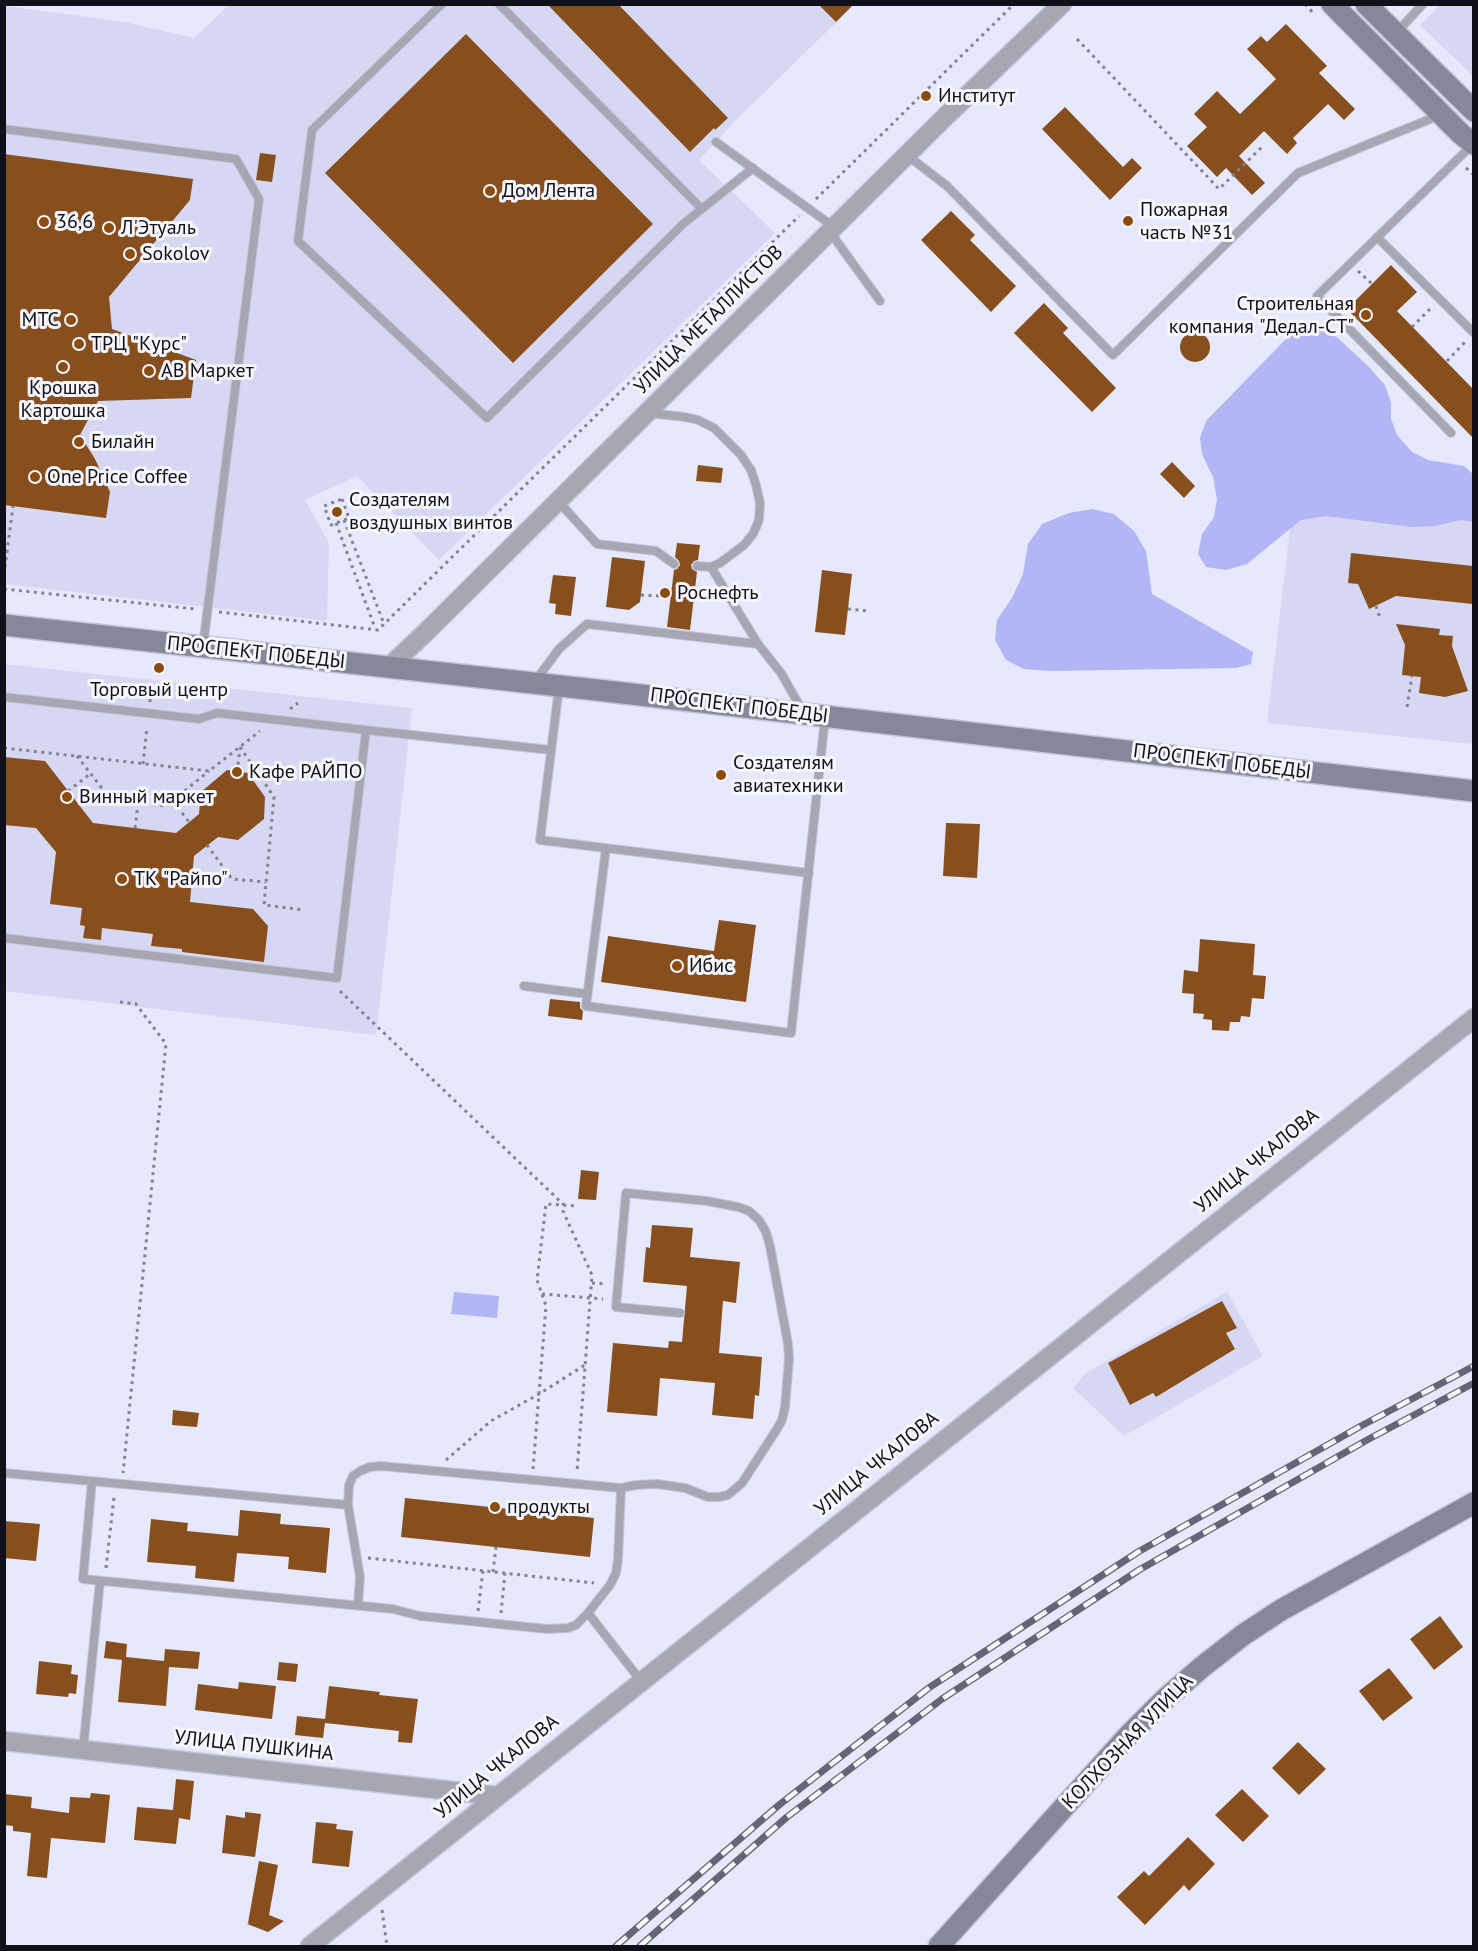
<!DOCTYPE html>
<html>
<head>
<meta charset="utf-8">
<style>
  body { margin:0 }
  #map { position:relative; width:1478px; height:1951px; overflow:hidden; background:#e6e8fe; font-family:"PT Sans",sans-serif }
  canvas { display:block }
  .frame { position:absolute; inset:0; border:6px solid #0f1019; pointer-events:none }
</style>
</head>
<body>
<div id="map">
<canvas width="1478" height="1951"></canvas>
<div class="frame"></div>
</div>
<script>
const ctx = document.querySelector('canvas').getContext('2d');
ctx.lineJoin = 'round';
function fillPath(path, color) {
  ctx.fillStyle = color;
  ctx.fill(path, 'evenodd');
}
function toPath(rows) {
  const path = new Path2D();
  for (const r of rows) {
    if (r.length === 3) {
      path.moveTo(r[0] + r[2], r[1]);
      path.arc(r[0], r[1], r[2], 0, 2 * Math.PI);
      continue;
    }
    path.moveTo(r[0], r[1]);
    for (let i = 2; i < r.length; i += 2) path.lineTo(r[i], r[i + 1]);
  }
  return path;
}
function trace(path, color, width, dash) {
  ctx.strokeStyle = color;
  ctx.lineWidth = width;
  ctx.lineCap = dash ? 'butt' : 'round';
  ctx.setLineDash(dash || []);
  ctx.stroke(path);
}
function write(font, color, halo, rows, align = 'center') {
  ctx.font = font + ' "PT Sans",sans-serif';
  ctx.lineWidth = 6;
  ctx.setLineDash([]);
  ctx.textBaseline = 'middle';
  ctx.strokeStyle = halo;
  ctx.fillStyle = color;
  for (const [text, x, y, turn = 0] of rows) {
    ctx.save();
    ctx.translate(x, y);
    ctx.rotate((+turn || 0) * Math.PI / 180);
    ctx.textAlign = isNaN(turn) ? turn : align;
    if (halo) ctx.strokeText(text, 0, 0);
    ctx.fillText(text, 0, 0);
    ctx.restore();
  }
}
const built = toPath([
  [229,5,854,5,733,123,699,160,775,233,439,560,357,476,305,500,329,543,327,621,5,584,5,6,125,22,194,38],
  [1440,5,1473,5,1473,76,1420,25],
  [1296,478,1473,497,1473,744,1267,723],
  [5,664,412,708,376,1035,5,991],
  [1227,1292,1263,1356,1124,1436,1073,1388,1086,1373]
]);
const green = toPath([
  [1303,329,1321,329,1338,338,1370,368,1385,385,1391,403,1391,419,1397,435,1412,452,1428,460,1464,466,1473,474,1473,522,1461,520,1435,526,1412,527,1326,516,1301,520,1247,564,1226,570,1206,567,1198,554,1202,534,1214,517,1217,499,1213,477,1202,454,1200,438,1206,421,1287,338],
  [1092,509,1114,514,1134,531,1146,551,1152,594,1253,652,1251,664,1236,668,1050,671,1024,669,1006,660,995,640,997,620,1012,598,1023,574,1028,544,1042,524,1069,513],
  [454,1292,499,1296,497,1318,451,1314]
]);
const building = toPath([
  [547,4,618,4,728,118,715,130,714,128,690,152],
  [818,4,854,4,836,22],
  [1286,24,1327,66,1319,73,1355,109,1344,120,1328,104,1293,138,1297,143,1287,154,1264,131,1239,156,1265,183,1252,195,1226,168,1217,177,1187,146,1207,127,1194,114,1217,91,1240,114,1276,79,1247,49,1261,36,1267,42],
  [466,34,653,224,513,363,325,173],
  [1065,107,1123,167,1132,158,1142,168,1110,200,1042,129],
  [260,153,276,155,272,182,256,180],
  [4,154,193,179,190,200,109,297,112,329,196,360,191,398,98,401,80,435,95,459,110,492,106,518,4,505],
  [951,211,975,235,970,240,1016,286,991,312,921,240],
  [1391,265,1417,292,1397,311,1473,389,1473,438,1347,309],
  [1044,303,1068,328,1063,333,1116,388,1092,412,1014,333],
  [1195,347,15],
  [1172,462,1195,486,1184,498,1160,474],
  [698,465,723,468,721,483,696,481],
  [677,543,700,545,698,560,694,561,691,565,692,569,697,572,690,630,667,627,674,570,677,569,680,565,679,561,675,557],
  [1351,553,1473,566,1473,604,1396,596,1369,609,1358,584,1348,583],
  [612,557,645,561,640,602,629,610,606,607],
  [822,570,852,574,845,635,815,632],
  [553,575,576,577,571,616,555,614,556,604,549,603],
  [1396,624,1440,629,1439,635,1453,636,1452,646,1468,691,1445,697,1419,693,1421,677,1402,675,1405,645],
  [4,757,45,761,93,823,176,833,199,814,201,792,227,770,248,773,265,797,264,819,238,840,218,837,194,856,190,902,253,909,268,926,264,962,182,952,182,949,151,946,153,934,102,928,101,940,83,938,85,926,80,925,82,908,50,904,56,852,36,828,4,825],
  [946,823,980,824,977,878,943,876],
  [719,920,756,925,746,1002,601,982,608,936,714,951],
  [1200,939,1255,944,1253,975,1266,976,1264,999,1252,998,1250,1017,1241,1016,1240,1022,1230,1022,1229,1031,1212,1030,1212,1020,1203,1019,1204,1014,1193,1013,1194,994,1182,993,1184,970,1198,972],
  [550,999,580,1002,580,1008,583,1011,582,1020,548,1016],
  [581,1170,599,1172,596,1200,578,1199],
  [652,1225,693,1228,690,1257,740,1262,736,1303,723,1301,719,1353,762,1357,759,1396,755,1395,753,1419,712,1415,715,1383,660,1378,657,1416,607,1412,613,1343,668,1348,669,1341,682,1342,687,1286,643,1282,646,1247,650,1248],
  [1222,1301,1237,1328,1226,1333,1235,1349,1156,1397,1153,1393,1130,1405,1108,1363],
  [173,1410,199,1413,197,1427,172,1425],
  [405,1498,594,1518,590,1557,401,1537],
  [240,1510,281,1514,280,1524,330,1528,326,1573,288,1569,289,1557,237,1553,234,1582,195,1578,196,1566,147,1562,151,1519,188,1523,187,1531,238,1536],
  [4,1521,40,1524,36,1561,4,1558],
  [1440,1616,1463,1647,1434,1670,1410,1639],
  [106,1641,127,1644,126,1657,164,1661,165,1649,200,1652,198,1669,169,1667,166,1706,118,1702,122,1660,104,1658],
  [39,1661,72,1665,71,1674,78,1675,76,1694,69,1693,68,1697,36,1694],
  [279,1662,298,1664,296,1682,277,1680],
  [1389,1668,1413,1698,1383,1721,1359,1691],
  [239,1682,276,1686,272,1719,195,1710,198,1684,238,1689],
  [329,1686,380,1692,379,1695,418,1699,412,1743,398,1742,399,1731,325,1723,323,1738,295,1735,297,1716,325,1719],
  [1298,1742,1326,1769,1299,1795,1272,1768],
  [176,1779,194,1781,190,1820,179,1818,176,1844,134,1840,137,1807,173,1810],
  [1242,1789,1269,1816,1243,1842,1215,1815],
  [91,1793,110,1795,105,1843,51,1838,47,1878,27,1876,31,1833,13,1831,13,1826,4,1825,4,1794,32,1797,31,1808,69,1813,70,1797,90,1798],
  [245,1812,261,1814,255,1857,222,1853,226,1815,245,1818],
  [316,1822,337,1824,336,1829,353,1831,349,1867,312,1863],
  [1188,1837,1215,1864,1189,1891,1184,1885,1145,1925,1117,1897,1144,1871,1149,1876],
  [259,1861,278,1865,269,1915,284,1921,268,1932,247,1924,250,1923,248,1923]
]);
const path = toPath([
  [1305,4,1314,14],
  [1077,39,1219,189,1262,147],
  [1466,168,1474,175],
  [816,199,1014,4],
  [1358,271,1372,284],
  [1412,327,1432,307],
  [1447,361,1466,341],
  [342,499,349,518,331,525,324,506,342,499],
  [344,520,384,624],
  [336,523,375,628],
  [4,575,13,506],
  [4,589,195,609],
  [641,595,659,596],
  [1376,606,1380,618],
  [848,609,868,611],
  [219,612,378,630,799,216],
  [150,702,151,686],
  [1407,707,1412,676],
  [290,709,298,703],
  [240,747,274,797,264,905,304,910],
  [4,748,209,771,260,731],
  [77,756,111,800,138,803,166,806,209,771],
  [143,764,147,727],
  [237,772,240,749],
  [68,791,90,774],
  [173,801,189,822],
  [135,828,138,803],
  [207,845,232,879,266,882],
  [340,991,564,1205,563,1211,592,1275,577,1472],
  [120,1002,136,1004,166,1044,123,1473],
  [592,1283,605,1284],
  [542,1294,603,1299],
  [446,1460,491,1421,539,1394,585,1365],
  [533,1469,546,1306,537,1280,546,1204,578,1206],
  [368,1558,594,1583],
  [106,1568,114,1497],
  [493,1572,496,1547],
  [478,1611,483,1571],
  [501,1613,505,1573],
  [382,1910,387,1946]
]);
const service = toPath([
  [442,4,312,130,298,241,487,418,683,224,753,168],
  [499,4,701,208],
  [1396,33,1423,4],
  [4,129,236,159,259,199,203,646],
  [716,142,834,227],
  [908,156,947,186,1113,355,1298,173,1440,115],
  [830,232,880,301],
  [1377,237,1474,333],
  [648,413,685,417,698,420,714,428,741,455,751,470,756,485,760,503,759,520,753,534,744,545,720,563,711,567,697,566],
  [1451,433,1317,296,1471,146],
  [558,501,597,544,656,551,674,564],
  [711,567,758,644],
  [536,680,559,649,587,624,758,644,781,673,802,710],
  [559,687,540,840,809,873],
  [4,697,199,719,217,713,366,730],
  [606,848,586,1006,791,1033,825,718],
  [4,938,337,978,366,730,551,750],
  [524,986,587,994],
  [4,1473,348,1505,360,1577,358,1605],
  [92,1481,83,1579,393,1609,420,1616,547,1629,568,1628,576,1625,588,1613,610,1585,616,1573,618,1559,621,1488],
  [348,1505,349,1485,353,1476,360,1471,370,1467,381,1466,621,1488,636,1485,657,1484,685,1488,708,1497,719,1497,728,1495,742,1483,777,1429,782,1420,785,1407,789,1359,788,1344,770,1246,766,1232,759,1220,749,1211,738,1207,707,1201,626,1193,616,1307,680,1313],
  [588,1613,641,1681],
  [83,1750,100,1581]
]);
const tertiary = toPath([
  [389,667,424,634,945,117,1062,4],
  [4,1741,498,1796],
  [310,1946,1474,1018]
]);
const secondary = toPath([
  [1332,4,1461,134,1474,144],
  [1366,4,1474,111],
  [4,625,597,690,1474,791],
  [939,1946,1128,1736,1164,1700,1202,1667,1243,1635,1281,1610,1474,1503]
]);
const rail = toPath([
  [616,1946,779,1805,930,1687,1138,1552,1361,1426,1474,1366],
  [640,1946,787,1817,942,1699,1139,1570,1367,1440,1474,1383]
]);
const markers = [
  [926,96,6,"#8a4c0f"],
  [490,191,6,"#8a4c0f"],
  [1128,221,6,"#8a4c0f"],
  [44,222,6,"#8a4c0f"],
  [109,228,6,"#8a4c0f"],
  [130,254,6,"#8a4c0f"],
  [1366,315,6,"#8a4c0f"],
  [71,320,6,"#8a4c0f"],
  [79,344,6,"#8a4c0f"],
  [63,367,6,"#8a4c0f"],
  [149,371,6,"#8a4c0f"],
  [79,442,6,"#8a4c0f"],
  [35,477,6,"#8a4c0f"],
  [337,512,6,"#8a4c0f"],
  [665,593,6,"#8a4c0f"],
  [159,668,6,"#8a4c0f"],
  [237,772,6,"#8a4c0f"],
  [721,775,6,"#8a4c0f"],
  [67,797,6,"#8a4c0f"],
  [122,879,6,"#8a4c0f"],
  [677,966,6,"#8a4c0f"],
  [495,1507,6,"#8a4c0f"]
];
const poiNames = [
  ["Институт",938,96],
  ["Дом Лента",502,191],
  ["Пожарная",1140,210],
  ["часть №31",1140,233],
  ["36,6",56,222],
  ["Л'Этуаль",121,228],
  ["Sokolov",142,254],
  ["Строительная",1354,304,"right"],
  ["компания \"Дедал-СТ\"",1354,327,"right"],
  ["МТС",59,320,"right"],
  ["ТРЦ \"Курс\"",91,344],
  ["АВ Маркет",161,371],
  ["Крошка",63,388,"center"],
  ["Картошка",63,411,"center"],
  ["Билайн",91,442],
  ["One Price Coffee",47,477],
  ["Создателям",349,500],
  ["воздушных винтов",349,523],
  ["Роснефть",677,593],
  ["Торговый центр",159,690,"center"],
  ["Создателям",733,763],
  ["авиатехники",733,786],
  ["Кафе РАЙПО",249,772],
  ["Винный маркет",79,797],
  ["ТК \"Райпо\"",134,879],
  ["Ибис",689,966],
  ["продукты",507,1507]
];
const streetNames = [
  ["УЛИЦА МЕТАЛЛИСТОВ",709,320,-45],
  ["ПРОСПЕКТ ПОБЕДЫ",256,653,6],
  ["ПРОСПЕКТ ПОБЕДЫ",739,706,7],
  ["ПРОСПЕКТ ПОБЕДЫ",1222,762,7],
  ["УЛИЦА ЧКАЛОВА",1257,1161,-39],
  ["УЛИЦА ЧКАЛОВА",877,1464,-39],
  ["КОЛХОЗНАЯ УЛИЦА",1128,1742,-46],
  ["УЛИЦА ПУШКИНА",254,1746,6],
  ["УЛИЦА ЧКАЛОВА",497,1767,-39]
];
fillPath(built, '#d6d8f3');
fillPath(green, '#b2b6f4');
fillPath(building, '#874f1e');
trace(service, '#c4c5d9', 10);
trace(tertiary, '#c4c5d9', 21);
trace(secondary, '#c4c5d9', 24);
trace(path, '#818392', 3, [3, 4.5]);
trace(service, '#a6a7b3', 8);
trace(tertiary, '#a6a7b3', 18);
trace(secondary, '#868798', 21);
trace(rail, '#656675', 7);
trace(rail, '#f6f6fc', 4.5, [14]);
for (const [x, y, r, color] of markers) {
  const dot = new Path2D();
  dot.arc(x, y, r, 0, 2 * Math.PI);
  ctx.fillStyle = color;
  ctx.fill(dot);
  trace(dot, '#f6f6fc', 2);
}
write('20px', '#0f1019', '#f6f6fc', poiNames, 'left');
write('20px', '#0f1019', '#f6f6fc', streetNames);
</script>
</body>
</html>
